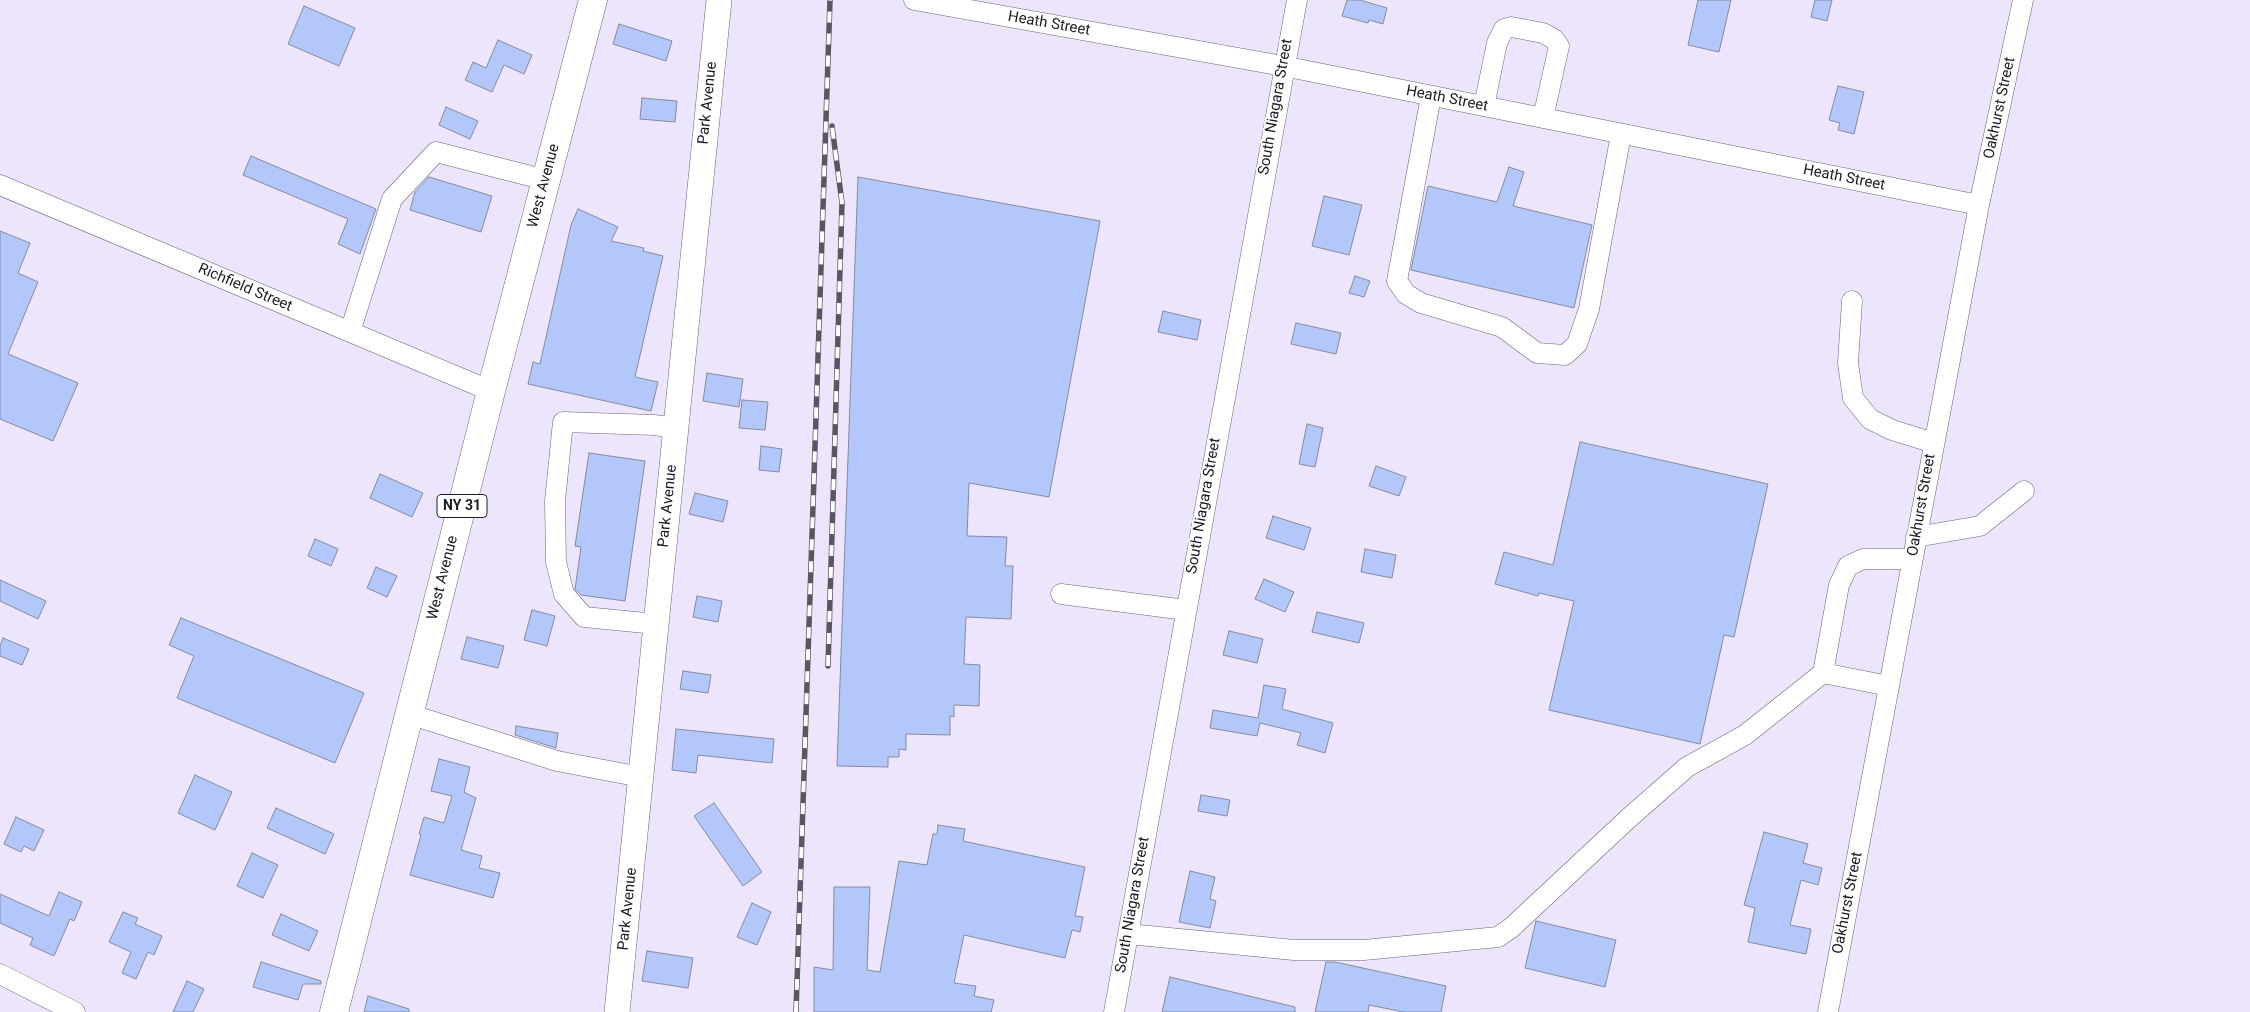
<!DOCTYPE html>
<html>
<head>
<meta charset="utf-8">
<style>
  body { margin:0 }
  canvas { display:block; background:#ede5fb }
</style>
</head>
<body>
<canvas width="2250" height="1012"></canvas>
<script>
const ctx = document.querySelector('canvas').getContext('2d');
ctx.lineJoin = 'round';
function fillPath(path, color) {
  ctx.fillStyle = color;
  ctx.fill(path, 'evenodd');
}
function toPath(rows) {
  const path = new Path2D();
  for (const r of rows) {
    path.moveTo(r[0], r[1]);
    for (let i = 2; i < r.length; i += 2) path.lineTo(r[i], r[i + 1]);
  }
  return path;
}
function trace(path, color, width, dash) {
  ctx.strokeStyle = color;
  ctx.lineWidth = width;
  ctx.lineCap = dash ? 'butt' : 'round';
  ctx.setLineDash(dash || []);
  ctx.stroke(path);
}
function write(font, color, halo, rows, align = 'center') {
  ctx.font = font + ' Roboto,sans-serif';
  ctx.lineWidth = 4;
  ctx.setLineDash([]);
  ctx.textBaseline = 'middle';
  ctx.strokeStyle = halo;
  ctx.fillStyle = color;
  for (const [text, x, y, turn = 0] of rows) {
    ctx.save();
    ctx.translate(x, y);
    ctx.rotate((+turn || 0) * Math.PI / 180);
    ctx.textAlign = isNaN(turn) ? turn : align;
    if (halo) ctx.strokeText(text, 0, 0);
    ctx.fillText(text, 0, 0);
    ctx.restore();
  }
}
const building = toPath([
  [1347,0,1360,0,1387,8,1383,24,1369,20,1368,23,1342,16,1347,0],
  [1698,0,1731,0,1719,52,1688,45,1698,0],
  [1815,0,1832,0,1827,21,1811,17,1815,0],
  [304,6,355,28,339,66,288,44,304,6],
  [619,24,672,41,666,61,613,44,619,24],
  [498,40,532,55,524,74,504,65,492,92,465,80,473,62,486,68,498,40],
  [1838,86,1864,92,1854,134,1838,130,1840,123,1829,120,1838,86],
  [642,98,677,101,675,122,640,119,642,98],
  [446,107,478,121,470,139,439,125,446,107],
  [251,156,376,209,360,254,338,244,348,219,243,175,251,156],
  [1509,167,1524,172,1513,206,1592,225,1574,308,1411,270,1428,186,1497,202,1509,167],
  [429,177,492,196,481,232,410,210,415,192,429,177],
  [858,177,1100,221,1049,497,969,483,967,536,1007,537,1005,566,1013,566,1011,619,966,617,964,664,980,665,979,706,954,705,954,717,950,716,950,735,906,734,906,750,899,749,899,757,888,757,888,767,837,766,858,177],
  [1324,196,1362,205,1349,255,1312,246,1324,196],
  [578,209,618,227,611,241,644,248,643,251,663,256,635,377,658,382,651,411,528,384,533,362,540,364,571,225,578,209],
  [0,231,30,243,18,273,38,282,8,354,78,383,53,441,0,419,0,231],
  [1355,276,1370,281,1364,297,1349,293,1355,276],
  [1163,311,1201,320,1197,340,1158,332,1163,311],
  [1296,323,1341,333,1336,354,1291,344,1296,323],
  [707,373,743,379,739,407,703,401,707,373],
  [742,400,768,402,765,430,739,428,742,400],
  [1307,424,1323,428,1315,467,1299,464,1307,424],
  [1580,442,1768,484,1734,637,1724,635,1700,744,1549,710,1574,601,1539,593,1538,596,1495,584,1504,552,1553,565,1580,442],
  [761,446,782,449,779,472,759,470,761,446],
  [589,453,645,461,625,601,581,595,575,589,581,547,575,546,589,453],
  [1376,466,1406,477,1399,496,1369,486,1376,466],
  [380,474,423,493,412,517,370,498,380,474],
  [695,493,728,501,723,522,689,514,695,493],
  [1273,516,1311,528,1304,550,1266,538,1273,516],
  [315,539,338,549,331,566,308,556,315,539],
  [1365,549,1396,555,1392,578,1361,572,1365,549],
  [376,567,397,576,387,597,367,588,376,567],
  [1264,579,1294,592,1285,612,1255,599,1264,579],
  [0,580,46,601,38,619,0,601,0,580],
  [697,596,722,601,718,622,693,617,697,596],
  [532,610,555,616,547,646,524,640,532,610],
  [1317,612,1364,623,1359,643,1312,632,1317,612],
  [181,618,364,693,335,763,177,698,194,656,169,645,181,618],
  [1229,631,1263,639,1257,663,1223,655,1229,631],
  [467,637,504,646,498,668,461,659,467,637],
  [3,638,29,649,22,665,0,656,0,646,3,638],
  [683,671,711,675,708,693,680,689,683,671],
  [1264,685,1286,689,1282,709,1333,723,1325,753,1297,745,1301,733,1260,723,1257,736,1210,728,1213,710,1258,718,1264,685],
  [516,726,558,733,556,748,515,735,516,726],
  [676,729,774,739,772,763,698,755,696,773,672,770,676,729],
  [439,759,470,767,464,792,476,798,461,850,482,856,479,868,500,873,493,898,410,875,421,835,419,834,424,817,444,823,452,796,431,791,439,759],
  [195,775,232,792,215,830,178,813,195,775],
  [1201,795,1230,800,1227,816,1198,811,1201,795],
  [714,803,762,872,743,886,694,816,714,803],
  [276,808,334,834,325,854,267,828,276,808],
  [16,817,44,830,34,851,24,846,21,852,4,844,16,817],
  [938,825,965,829,963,841,1085,867,1075,916,1083,917,1080,932,1072,930,1065,958,964,935,954,983,976,986,974,996,994,1000,991,1012,814,1012,814,967,833,970,834,887,870,887,867,970,880,972,899,861,927,865,933,834,937,834,938,825],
  [1764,832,1808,844,1803,863,1822,868,1818,885,1801,880,1790,925,1811,929,1806,954,1748,942,1755,908,1744,905,1764,832],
  [252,853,278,865,263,898,237,886,252,853],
  [1190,871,1215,877,1210,899,1216,901,1210,928,1179,922,1190,871],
  [59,892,82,902,74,921,70,919,54,956,30,945,33,938,0,923,0,894,49,916,59,892],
  [752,903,771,912,757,945,737,937,752,903],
  [123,912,138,918,135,924,162,936,154,955,148,952,136,979,122,973,131,952,109,942,123,912],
  [281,914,318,931,309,951,272,935,281,914],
  [1536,921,1616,940,1605,987,1525,968,1536,921],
  [647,951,693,958,688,988,642,981,647,951],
  [261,962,321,981,321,984,303,984,298,1000,253,987,261,962],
  [1326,962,1335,962,1446,986,1441,1012,1404,1012,1369,1005,1368,1012,1315,1012,1326,962],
  [1170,977,1295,1007,1295,1012,1162,1012,1170,977],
  [187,981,204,989,193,1012,173,1012,187,981],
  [368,996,409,1009,409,1012,364,1012,368,996]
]);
const minor = toPath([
  [914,0,1283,66,1979,205],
  [1431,96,1397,281,1406,294,1421,303,1502,327,1537,353,1565,355,1577,344,1589,309,1621,134],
  [1484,106,1497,43,1504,29,1511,27,1543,33,1554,39,1559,46,1543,118],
  [0,185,491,391],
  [1852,301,1848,363,1853,398,1870,419,1892,430,1934,443],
  [350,332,392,199,436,152,546,180],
  [1916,537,1980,526,2024,491],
  [1061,594,1186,610],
  [656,624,584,617,564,594,556,562,555,501,563,422,654,425,676,428],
  [1823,673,1839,585,1848,566,1863,559,1912,559],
  [409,714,557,761,641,777],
  [1128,934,1294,950,1364,950,1498,937,1511,928,1630,817,1687,767,1745,735,1823,673,1889,686],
  [0,974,75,1012],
  [1114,1012,1297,0],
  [1828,1012,1979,205,2023,0]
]);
const major = toPath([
  [617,1012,719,0]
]);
const highway = toPath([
  [334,1012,491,391,593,0]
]);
const rail = toPath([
  [828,666,842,203,832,126],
  [796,1012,830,0]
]);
const shields = [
  [462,506,50]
];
const shieldNames = [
  ["NY 31",462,506]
];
const streetNames = [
  ["Heath Street",1049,24,10],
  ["Heath Street",1447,99,11],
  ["Park Avenue",708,103,-84],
  ["South Niagara Street",1276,107,-80],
  ["Oakhurst Street",2000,108,-78],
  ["Heath Street",1844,178,11],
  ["West Avenue",544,186,-75],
  ["Richfield Street",245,288,23],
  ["Oakhurst Street",1922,505,-80],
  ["Park Avenue",668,506,-84],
  ["South Niagara Street",1204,506,-80],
  ["West Avenue",443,578,-76],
  ["Oakhurst Street",1848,903,-79],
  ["South Niagara Street",1133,905,-80],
  ["Park Avenue",628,909,-84]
];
fillPath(building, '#b4c7fa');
trace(building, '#848b9f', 1);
trace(minor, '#6a6376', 21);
trace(major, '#6a6376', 26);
trace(highway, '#6a6376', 29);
trace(minor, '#fff', 20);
trace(major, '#fff', 25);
trace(highway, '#fff', 28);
trace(rail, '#5a5561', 5.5);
trace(rail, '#fff', 4, [11]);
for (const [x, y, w] of shields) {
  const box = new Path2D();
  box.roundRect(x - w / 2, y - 11.5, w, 23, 4);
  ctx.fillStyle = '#fff';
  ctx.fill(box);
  trace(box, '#1d1a22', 1);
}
write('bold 14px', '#1d1a22', null, shieldNames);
write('15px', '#1d1a22', '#fff', streetNames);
</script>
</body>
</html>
